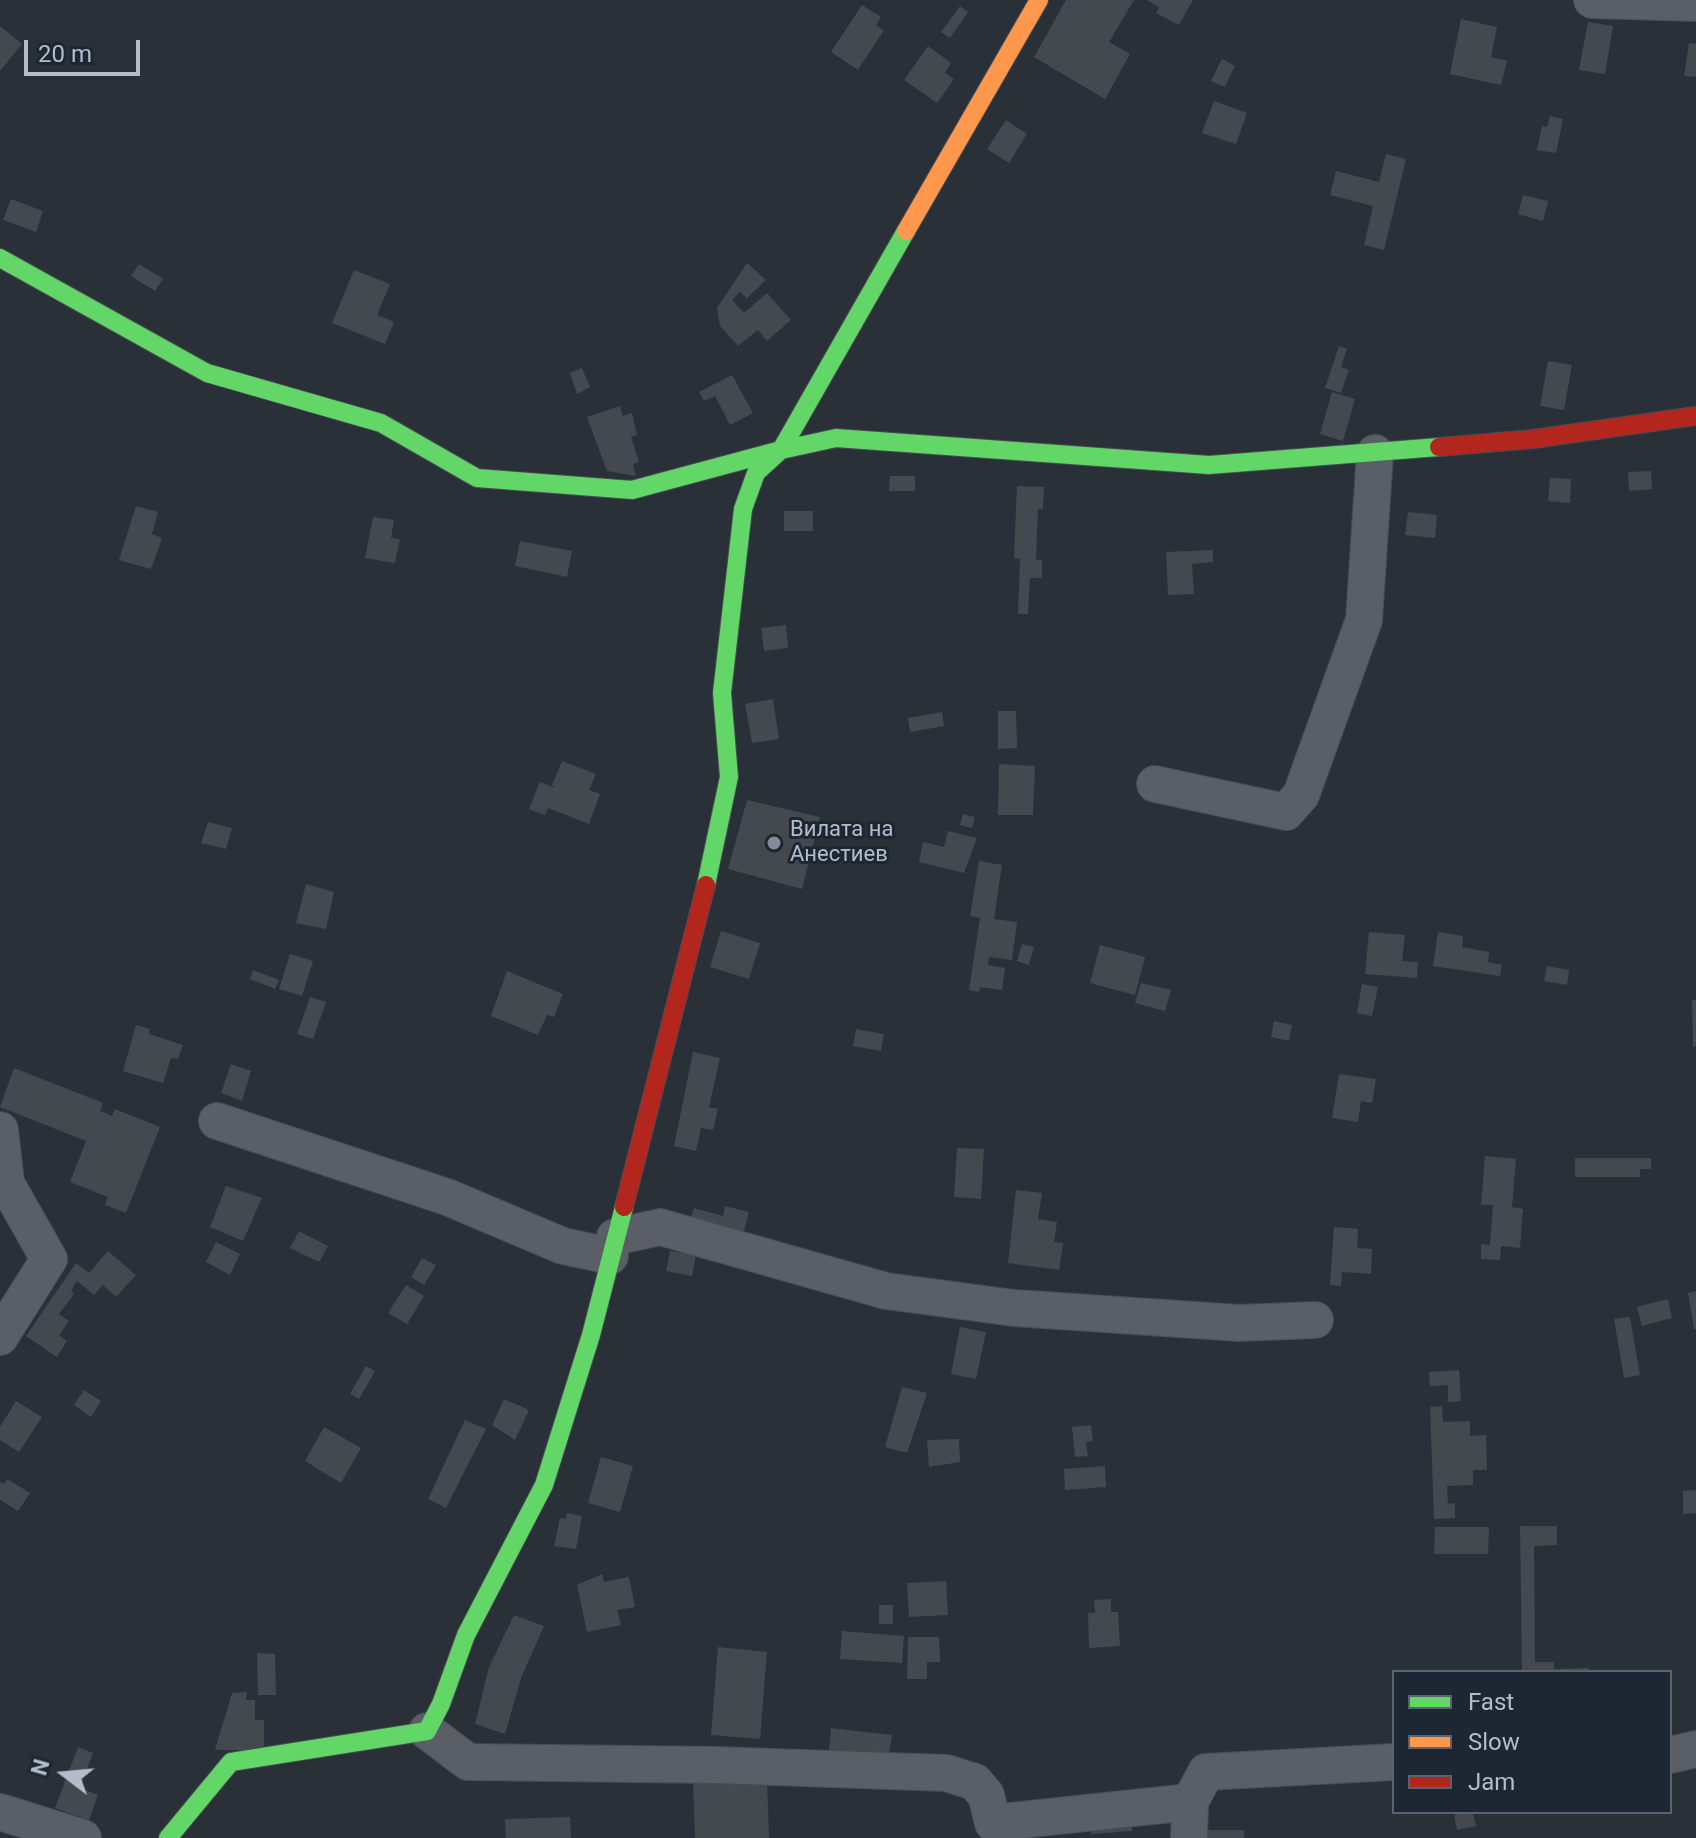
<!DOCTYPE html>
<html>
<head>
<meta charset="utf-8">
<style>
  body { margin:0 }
  #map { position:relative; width:1696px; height:1838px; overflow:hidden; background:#2a3038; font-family:Roboto,sans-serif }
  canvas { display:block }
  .legend { position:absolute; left:1392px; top:1670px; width:280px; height:144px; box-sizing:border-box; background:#1d2633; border:2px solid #59626f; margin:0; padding:10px 14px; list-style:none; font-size:24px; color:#b4bcc9 }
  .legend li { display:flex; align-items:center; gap:16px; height:40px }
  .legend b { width:40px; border:2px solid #59626f }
  .north { position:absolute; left:24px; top:1734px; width:80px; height:80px; -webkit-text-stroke:6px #1d2633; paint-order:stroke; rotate:286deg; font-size:22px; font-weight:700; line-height:32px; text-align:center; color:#b4bcc9 }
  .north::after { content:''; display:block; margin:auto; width:28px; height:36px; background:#b4bcc9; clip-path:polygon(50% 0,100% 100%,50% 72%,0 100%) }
  .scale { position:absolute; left:24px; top:40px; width:116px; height:36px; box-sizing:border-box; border:4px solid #b4bcc9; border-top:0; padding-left:10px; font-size:24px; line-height:28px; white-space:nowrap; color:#b4bcc9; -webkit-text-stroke:6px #1d2633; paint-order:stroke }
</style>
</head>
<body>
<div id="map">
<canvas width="1696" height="1838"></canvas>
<ul class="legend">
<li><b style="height:10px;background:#63d668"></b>Fast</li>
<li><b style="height:10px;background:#ff974d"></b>Slow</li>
<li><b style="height:10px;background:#b3261e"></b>Jam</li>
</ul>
<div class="north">N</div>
<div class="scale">20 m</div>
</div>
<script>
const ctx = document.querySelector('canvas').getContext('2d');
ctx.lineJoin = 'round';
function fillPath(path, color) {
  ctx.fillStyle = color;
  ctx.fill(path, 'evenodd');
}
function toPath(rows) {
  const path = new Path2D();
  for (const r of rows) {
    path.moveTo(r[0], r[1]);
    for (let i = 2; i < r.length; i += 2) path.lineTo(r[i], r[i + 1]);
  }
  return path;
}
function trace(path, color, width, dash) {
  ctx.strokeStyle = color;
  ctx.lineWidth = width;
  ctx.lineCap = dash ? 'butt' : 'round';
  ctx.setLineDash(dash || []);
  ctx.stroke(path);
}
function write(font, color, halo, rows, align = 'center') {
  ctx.font = font + ' Roboto,sans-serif';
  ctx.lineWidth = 6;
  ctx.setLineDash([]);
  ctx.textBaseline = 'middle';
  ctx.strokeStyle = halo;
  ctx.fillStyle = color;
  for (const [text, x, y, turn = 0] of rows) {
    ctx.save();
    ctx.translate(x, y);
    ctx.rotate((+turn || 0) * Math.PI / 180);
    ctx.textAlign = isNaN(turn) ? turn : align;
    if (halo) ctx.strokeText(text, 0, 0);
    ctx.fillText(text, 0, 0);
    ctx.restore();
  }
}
const building = toPath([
  [1066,0,1134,0,1109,42,1130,54,1105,99,1034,57],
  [1147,0,1193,0,1179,25,1156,13,1159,7],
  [862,5,881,17,876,26,884,30,858,70,831,52],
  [960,6,968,12,950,38,941,32],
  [1461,19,1497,27,1491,57,1507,61,1501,85,1450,74],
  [1588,22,1613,26,1605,74,1579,70],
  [0,26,22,44,0,71],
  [1689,43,1696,44,1696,77,1684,76],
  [928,46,951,63,945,73,954,79,937,103,904,80],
  [1222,59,1235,66,1225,87,1211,81],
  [1214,101,1247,113,1236,144,1202,133],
  [1550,116,1563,119,1556,153,1537,150,1542,126,1547,127],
  [1006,120,1027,134,1009,163,987,149],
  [1386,154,1406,159,1384,250,1364,245,1373,206,1330,195,1336,171,1379,182],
  [1523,195,1548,201,1543,221,1518,214],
  [11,199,43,211,36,232,3,220],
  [747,263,766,280,747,298,740,292,732,300,744,313,767,293,791,320,767,341,758,330,738,346,720,326,717,308],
  [139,264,163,279,155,291,131,276],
  [354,270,390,284,377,315,394,322,385,344,332,323],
  [1339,346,1347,349,1341,367,1349,370,1341,393,1325,388],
  [1548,361,1572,365,1564,410,1540,406],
  [582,368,590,387,577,394,570,373],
  [732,375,753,413,730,425,715,396,704,401,699,392],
  [1332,392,1355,399,1343,441,1320,434],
  [620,406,623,416,632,413,637,435,631,437,639,462,633,464,636,476,607,471,587,417],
  [1651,471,1652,489,1629,491,1628,472],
  [890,476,915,476,915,491,889,491],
  [1550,478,1571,479,1570,503,1548,501],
  [1017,486,1044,487,1043,509,1038,509,1036,560,1042,560,1042,578,1030,578,1028,614,1018,614,1020,559,1014,558],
  [136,506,158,512,152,534,162,538,151,569,119,560],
  [784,511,813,511,813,531,784,531],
  [1408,512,1437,515,1435,538,1405,535],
  [373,517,394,520,391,538,400,539,395,563,365,558],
  [520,541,572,551,567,577,515,566],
  [1213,550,1213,562,1192,564,1194,594,1168,595,1166,552],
  [786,625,788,648,764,651,761,628],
  [773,699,779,739,752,743,745,704],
  [998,711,1016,711,1017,748,998,749],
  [942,712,944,726,910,732,908,718],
  [562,761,596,774,589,790,600,794,589,824,548,808,545,815,529,809,540,782,556,788,552,785],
  [999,764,1035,766,1033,815,998,815],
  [747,800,820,817,802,889,728,869],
  [963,814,975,817,972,828,960,825],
  [208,822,232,828,226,849,201,843],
  [948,831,977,838,964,873,919,862,923,842,944,847],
  [979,861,1002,865,994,919,1017,922,1012,960,989,957,988,965,1005,968,1002,990,980,987,979,992,969,990,980,918,970,916],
  [306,884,334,892,326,929,296,923],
  [721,931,760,943,749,979,710,967],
  [1369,932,1405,935,1402,961,1418,962,1417,978,1365,974],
  [1438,932,1463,936,1462,947,1489,952,1488,962,1502,965,1500,976,1433,966],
  [1022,944,1034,947,1029,965,1017,961],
  [1100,945,1145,957,1135,995,1090,983],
  [290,954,313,961,302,996,279,989],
  [1547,966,1569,970,1567,985,1544,981],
  [253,970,279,980,275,989,250,979],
  [507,971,563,994,554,1017,547,1015,538,1035,491,1016],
  [1141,983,1171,990,1165,1011,1135,1003],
  [1362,984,1378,987,1372,1016,1357,1013],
  [310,997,326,1002,313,1039,297,1034],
  [1692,1000,1696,1000,1696,1046,1693,1047],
  [1274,1021,1292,1025,1289,1041,1271,1037],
  [136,1025,150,1029,149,1034,183,1045,178,1059,171,1058,163,1083,123,1071],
  [856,1029,884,1034,881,1051,853,1046],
  [693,1052,720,1058,709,1107,718,1109,713,1130,701,1128,696,1151,674,1146],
  [231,1064,251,1071,242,1101,221,1093],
  [14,1068,103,1103,100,1111,112,1116,115,1109,160,1127,126,1213,105,1205,108,1197,70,1182,86,1141,0,1107],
  [1339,1074,1376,1079,1372,1103,1361,1101,1358,1122,1332,1118],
  [957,1148,984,1149,981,1199,954,1197],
  [1485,1156,1516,1159,1512,1207,1523,1209,1520,1248,1501,1246,1500,1260,1481,1259,1481,1244,1490,1245,1493,1205,1481,1205],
  [1575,1158,1651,1158,1651,1169,1640,1169,1640,1177,1575,1177],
  [226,1186,262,1198,243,1241,210,1227],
  [1016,1190,1042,1193,1038,1219,1057,1222,1054,1242,1063,1243,1059,1270,1008,1263],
  [725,1206,749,1212,743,1235,690,1222,694,1208,723,1216],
  [1334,1227,1358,1229,1357,1248,1372,1249,1371,1274,1342,1272,1341,1286,1330,1285],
  [299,1231,328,1246,319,1262,290,1248],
  [216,1242,240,1254,230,1275,206,1262],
  [108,1251,136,1275,116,1297,103,1285,94,1295,77,1281,71,1291,74,1294,59,1314,69,1321,59,1335,67,1341,57,1357,26,1336,76,1263,89,1273],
  [670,1251,696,1255,692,1276,666,1271],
  [422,1258,436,1265,424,1285,411,1277],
  [406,1285,424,1296,407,1324,388,1313],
  [1696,1291,1696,1329,1694,1329,1688,1293],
  [1668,1299,1672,1318,1642,1326,1637,1307],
  [1630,1317,1640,1375,1624,1378,1614,1319],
  [960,1327,986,1332,976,1379,951,1374],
  [366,1366,375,1371,359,1399,350,1394],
  [1459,1370,1461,1401,1448,1402,1448,1385,1430,1386,1429,1372],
  [902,1387,927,1393,907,1453,885,1447],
  [84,1390,101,1401,91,1417,74,1405],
  [504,1399,529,1410,515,1440,492,1425],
  [16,1401,42,1417,19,1452,0,1440,0,1427],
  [1442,1406,1443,1422,1470,1421,1470,1436,1486,1435,1487,1470,1473,1470,1473,1485,1447,1486,1448,1504,1455,1503,1455,1518,1434,1519,1430,1407],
  [465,1420,486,1429,446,1508,428,1499],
  [1091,1425,1093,1441,1086,1442,1088,1456,1075,1457,1072,1427],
  [324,1427,361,1448,341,1483,305,1461],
  [959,1439,960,1462,929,1467,927,1440],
  [601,1457,633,1466,620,1512,588,1503],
  [1105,1466,1106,1487,1065,1490,1064,1469],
  [7,1479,30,1493,18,1511,0,1500,0,1482,4,1484],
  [1696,1490,1696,1513,1683,1514,1683,1491],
  [567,1513,582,1516,576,1549,554,1546,560,1518,566,1519],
  [1520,1526,1557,1526,1557,1545,1534,1546,1535,1662,1554,1662,1554,1669,1589,1668,1589,1672,1522,1672],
  [1435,1527,1489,1527,1488,1554,1434,1554],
  [602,1574,604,1582,629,1577,635,1607,617,1610,621,1625,587,1632,577,1585],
  [946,1581,948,1615,909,1617,907,1583],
  [1111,1599,1111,1612,1118,1612,1120,1646,1089,1648,1088,1613,1095,1613,1094,1600],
  [879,1605,893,1605,893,1624,879,1624],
  [514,1615,544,1626,521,1678,505,1734,475,1724,489,1667],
  [842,1631,904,1636,902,1663,840,1659],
  [908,1637,939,1637,940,1662,927,1662,927,1679,907,1679],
  [718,1647,767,1652,760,1739,711,1735],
  [257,1653,275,1654,276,1695,258,1695],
  [247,1692,246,1700,255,1700,255,1720,264,1720,264,1750,215,1750,232,1693],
  [831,1728,892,1735,887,1766,828,1760],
  [78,1747,93,1753,80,1788,98,1795,89,1820,55,1808],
  [767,1779,769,1838,695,1838,693,1782],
  [1473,1812,1476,1826,1457,1830,1454,1815],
  [1131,1813,1132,1831,1091,1834,1090,1815],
  [570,1817,571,1838,506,1838,505,1819],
  [1208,1830,1244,1830,1244,1838,1208,1838]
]);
const street = toPath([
  [1592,0,1696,3],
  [1155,784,1286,812,1301,795,1364,620,1375,453],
  [217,1121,447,1197,563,1246,610,1256],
  [0,1130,6,1183,49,1259,0,1337],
  [615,1237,660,1227,886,1291,1014,1308,1239,1323,1315,1320],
  [427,1731,468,1762,716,1765,946,1773,975,1782,986,1795,993,1823,1190,1802,1189,1838],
  [1670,1755,1696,1749],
  [1190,1802,1206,1772,1394,1762],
  [0,1812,83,1838]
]);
const fast = toPath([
  [0,258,207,373,381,423,477,478,632,490,781,450,906,231],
  [706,885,729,777,722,693,743,509,756,473,781,450,836,438,1209,465,1439,447],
  [168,1838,231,1762,427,1731,441,1704,466,1635,544,1485,591,1335,624,1207]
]);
const slow = toPath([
  [906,231,1039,0]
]);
const jam = toPath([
  [1439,447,1533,439,1696,416],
  [624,1207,706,885]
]);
const markers = [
  [774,843,8,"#848b96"]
];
const poiNames = [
  ["Вилата на",790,830],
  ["Анестиев",790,855]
];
fillPath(building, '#444950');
trace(street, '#484c53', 38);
trace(fast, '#484c53', 20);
trace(slow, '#484c53', 20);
trace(jam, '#484c53', 20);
trace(street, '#5a5e66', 36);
trace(fast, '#63d668', 18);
trace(slow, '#ff974d', 18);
trace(jam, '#b3261e', 18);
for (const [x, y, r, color] of markers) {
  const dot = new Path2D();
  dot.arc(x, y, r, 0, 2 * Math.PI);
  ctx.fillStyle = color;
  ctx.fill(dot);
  trace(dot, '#1d2633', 3);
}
write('22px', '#b4bcc9', '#1d2633', poiNames, 'left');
</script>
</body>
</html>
